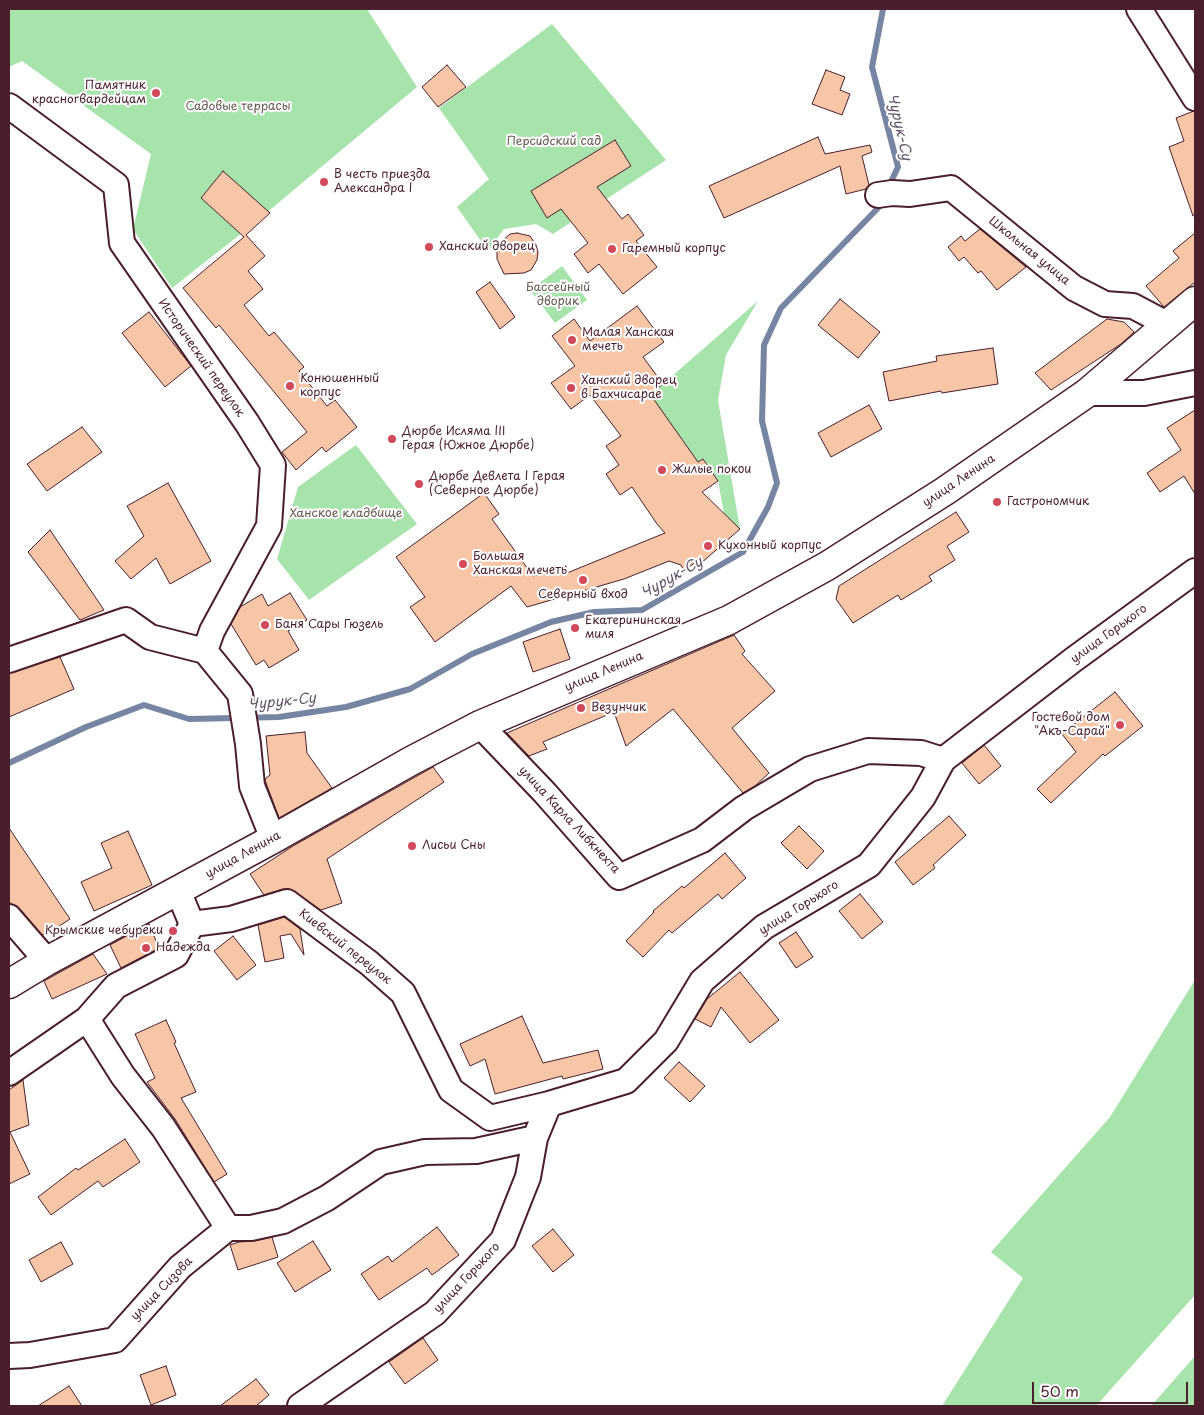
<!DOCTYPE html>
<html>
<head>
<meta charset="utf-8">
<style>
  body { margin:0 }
  #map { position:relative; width:1204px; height:1415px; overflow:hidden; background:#fff; font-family:"Playpen Sans",sans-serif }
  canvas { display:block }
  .frame { position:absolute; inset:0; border:10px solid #4a1f2b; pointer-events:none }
  .scale { position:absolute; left:1032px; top:1382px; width:156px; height:22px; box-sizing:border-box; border:2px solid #4a1f2b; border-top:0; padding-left:6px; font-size:15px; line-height:18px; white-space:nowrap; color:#4a1f2b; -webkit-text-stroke:4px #fff; paint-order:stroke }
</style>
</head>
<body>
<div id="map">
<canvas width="1204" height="1415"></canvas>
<div class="frame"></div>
<div class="scale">50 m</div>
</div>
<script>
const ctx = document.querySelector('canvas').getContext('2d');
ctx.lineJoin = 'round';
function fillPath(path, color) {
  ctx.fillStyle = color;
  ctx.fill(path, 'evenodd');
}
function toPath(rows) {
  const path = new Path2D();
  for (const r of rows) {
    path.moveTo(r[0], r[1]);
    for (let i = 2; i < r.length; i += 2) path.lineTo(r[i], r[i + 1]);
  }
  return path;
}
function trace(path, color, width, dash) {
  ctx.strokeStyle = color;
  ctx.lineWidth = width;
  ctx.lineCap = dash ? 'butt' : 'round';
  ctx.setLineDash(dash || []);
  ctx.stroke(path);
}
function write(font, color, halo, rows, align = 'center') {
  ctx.font = font + ' "Playpen Sans",sans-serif';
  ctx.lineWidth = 4;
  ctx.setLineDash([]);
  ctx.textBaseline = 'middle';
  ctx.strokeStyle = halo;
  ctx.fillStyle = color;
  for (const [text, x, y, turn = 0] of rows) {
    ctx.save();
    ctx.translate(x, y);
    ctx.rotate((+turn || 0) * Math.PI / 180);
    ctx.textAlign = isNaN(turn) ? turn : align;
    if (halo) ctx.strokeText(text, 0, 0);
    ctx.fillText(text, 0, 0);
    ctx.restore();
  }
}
const green = toPath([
  [9,9,367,9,417,87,247,229,172,288,133,229,151,154,22,61,9,67],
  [552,24,666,160,553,234,536,224,504,229,488,251,457,207,489,179,439,108],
  [562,266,587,300,555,323,530,290],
  [758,301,726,355,718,400,740,529,724,514,718,480,703,459,698,462,649,395,663,384],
  [356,445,417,524,309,600,277,559,298,487],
  [1195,980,1195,1295,1096,1406,942,1406,1023,1278,991,1252,1110,1117],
  [1195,1356,1195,1406,1151,1406]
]);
const stream = toPath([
  [883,9,872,67,898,167,888,188],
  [9,763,86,727,144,705,189,719,279,717,346,707,410,689,472,654,551,622,594,612,642,610,743,552,768,507,777,483,762,421,764,345,781,308,879,207,883,199]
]);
const building = toPath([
  [447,65,466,87,438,107,422,87,447,65],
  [826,70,845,77,840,90,850,94,842,115,812,104,826,70],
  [1194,111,1195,112,1195,215,1193,216,1169,147,1184,141,1176,118,1194,111],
  [818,137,825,154,870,145,872,152,862,156,869,185,866,189,846,194,840,166,724,218,709,186,818,137],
  [615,140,631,166,597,187,622,219,628,214,644,235,636,241,657,267,623,294,599,264,588,273,574,254,588,243,561,209,547,218,531,191,615,140],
  [223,171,270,213,246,235,265,256,248,271,263,289,244,305,269,336,274,332,304,367,299,371,327,406,335,400,357,427,326,452,322,447,296,470,282,452,307,432,219,325,216,328,183,288,244,237,201,198,223,171],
  [980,229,1026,267,997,290,981,271,978,273,964,257,959,261,948,247,961,236,965,241,980,229],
  [517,233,530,236,536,245,538,252,537,260,531,270,524,273,504,274,497,259,497,252,499,244,510,234,517,233],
  [1195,233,1195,282,1164,307,1146,286,1179,258,1173,251,1195,233],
  [490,282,515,317,500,329,476,292,490,282],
  [840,299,880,332,858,358,818,325,840,299],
  [637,306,664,342,643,357,663,384,650,394,698,462,703,459,718,481,702,492,740,529,699,565,697,561,684,571,681,565,669,561,624,579,527,607,511,586,435,642,410,607,425,597,396,557,484,493,499,514,492,519,533,576,566,566,567,573,665,533,657,524,632,487,620,495,606,474,619,465,606,446,621,436,590,395,571,409,551,383,575,366,552,336,574,319,590,341,637,306],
  [149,312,191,366,165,387,122,333,149,312],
  [1107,319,1124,322,1134,332,1121,344,1051,390,1035,373,1107,319],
  [993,348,998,384,942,393,941,391,889,401,883,372,937,361,936,356,993,348],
  [869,405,882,429,831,457,818,433,869,405],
  [1195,410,1195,494,1184,476,1160,492,1147,473,1181,450,1167,428,1195,410],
  [82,427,102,452,47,491,27,464,82,427],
  [168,483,211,561,170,584,156,558,131,579,115,561,144,536,127,506,168,483],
  [956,512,969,532,947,546,955,560,929,576,932,581,901,600,898,595,853,623,836,599,839,586,956,512],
  [50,530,104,610,80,620,28,552,50,530],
  [290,593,307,620,288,631,299,650,269,668,264,660,256,665,231,624,240,607,262,594,268,606,290,593],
  [560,629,570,659,533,672,523,642,560,629],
  [734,635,745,651,742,654,775,691,732,728,769,773,755,786,743,793,673,709,626,746,614,712,543,742,547,749,529,756,507,733,734,635],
  [60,657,74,689,9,717,9,673,60,657],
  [1115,692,1143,726,1105,756,1103,754,1051,803,1037,789,1076,752,1062,734,1115,692],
  [305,732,307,753,332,788,279,818,266,783,265,779,270,775,266,736,305,732],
  [984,745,1001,766,979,784,962,763,984,745],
  [433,767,444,782,327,859,342,903,321,910,290,889,283,889,264,895,250,874,293,846,433,767],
  [949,816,966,835,933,865,935,868,913,885,895,862,949,816],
  [799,826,824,851,807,869,781,843,799,826],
  [9,828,70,919,55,929,42,935,19,908,11,904,9,901,9,828],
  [128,831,152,885,94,911,81,882,112,868,101,843,128,831],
  [725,853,746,878,722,899,718,894,672,933,669,930,643,957,626,941,654,912,653,911,682,886,684,888,725,853],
  [860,894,883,922,862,939,839,911,860,894],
  [284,917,300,929,304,955,291,934,280,936,284,958,265,962,258,925,284,917],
  [149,924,159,948,121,968,110,945,149,924],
  [796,932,813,957,796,968,779,943,796,932],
  [233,936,256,965,237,980,214,951,233,936],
  [93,954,107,974,52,999,44,981,93,954],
  [740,972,779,1020,750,1043,721,1007,711,1027,695,1019,707,999,740,972],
  [522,1016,543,1063,598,1050,603,1069,563,1079,562,1076,495,1094,485,1059,470,1066,460,1044,522,1016],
  [166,1020,176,1042,174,1043,196,1092,181,1098,227,1174,214,1182,175,1119,147,1082,155,1078,135,1034,166,1020],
  [679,1062,705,1086,690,1102,664,1078,679,1062],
  [23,1080,29,1125,10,1132,30,1174,9,1184,9,1090,23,1080],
  [125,1139,140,1162,103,1187,98,1181,51,1215,38,1197,76,1168,78,1170,125,1139],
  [437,1227,459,1255,432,1275,427,1268,379,1300,361,1274,388,1256,392,1262,437,1227],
  [553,1229,574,1255,553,1272,532,1246,553,1229],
  [272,1237,278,1257,238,1270,230,1245,239,1242,254,1241,272,1237],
  [313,1241,331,1270,295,1292,277,1263,313,1241],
  [61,1242,73,1264,41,1282,29,1260,61,1242],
  [423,1338,438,1360,405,1384,389,1362,423,1338],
  [166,1366,176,1395,151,1405,140,1375,166,1366],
  [256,1379,269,1395,256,1406,220,1406,256,1379],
  [69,1386,82,1406,38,1406,69,1386]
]);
const minor = toPath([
  [1139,9,1195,98],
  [9,106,116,185,122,243,247,423,273,465,269,526,212,631,205,651],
  [878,195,892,193,910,194,951,188,1074,288,1105,304,1133,306,1167,324],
  [1087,393,1144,393,1195,383],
  [205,651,240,694,248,744,252,786,273,839],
  [9,660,126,620,150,637,205,651],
  [480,725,545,793,619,877,702,840,744,808,810,769,868,751,921,753,943,760],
  [9,917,47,961],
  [192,924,231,919,287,902,369,963,403,993,451,1090,490,1118,549,1104],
  [87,1019,123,1076,163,1127,228,1228],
  [9,1073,87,1019,116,986,176,955,192,924,178,891],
  [9,1356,30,1355,115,1340,180,1267,228,1228,251,1228,283,1221,327,1198,381,1162,425,1152,476,1151,535,1138],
  [300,1406,435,1313,503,1240,528,1177,535,1138,549,1104,626,1081,666,1041,702,981,764,927,869,865,923,797,943,760,1073,660,1195,571]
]);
const secondary = toPath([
  [9,984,47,961,273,839,411,761,480,725,729,620,827,566,945,491,1087,393,1195,301]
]);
const markers = [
  [156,93,5,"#d1495b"],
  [324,182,5,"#d1495b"],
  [429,247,5,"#d1495b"],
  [612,249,5,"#d1495b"],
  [572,340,5,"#d1495b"],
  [290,386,5,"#d1495b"],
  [571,388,5,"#d1495b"],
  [392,439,5,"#d1495b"],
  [662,470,5,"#d1495b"],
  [419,484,5,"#d1495b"],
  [997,502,5,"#d1495b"],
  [708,546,5,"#d1495b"],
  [463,564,5,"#d1495b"],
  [583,580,5,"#d1495b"],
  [265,625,5,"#d1495b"],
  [575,628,5,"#d1495b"],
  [581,708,5,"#d1495b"],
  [1120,725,5,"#d1495b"],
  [412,846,5,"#d1495b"],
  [173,931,5,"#d1495b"],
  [146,948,5,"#d1495b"]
];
const poiNames = [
  ["Памятник",146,86,"right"],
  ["красногвардейцам",146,100,"right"],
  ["В честь приезда",334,175],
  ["Александра I",334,189],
  ["Ханский дворец",439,247],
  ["Гаремный корпус",622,249],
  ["Малая Ханская",582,333],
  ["мечеть",582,347],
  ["Конюшенный",300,379],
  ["корпус",300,393],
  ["Ханский дворец",581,381],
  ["в Бахчисарае",581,395],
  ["Дюрбе Исляма III",402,432],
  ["Герая (Южное Дюрбе)",402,446],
  ["Жилые покои",672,470],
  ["Дюрбе Девлета I Герая",429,477],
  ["(Северное Дюрбе)",429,491],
  ["Гастрономчик",1007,502],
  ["Кухонный корпус",718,546],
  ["Большая",473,557],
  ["Ханская мечеть",473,571],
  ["Северный вход",583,595,"center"],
  ["Екатерининская",585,621],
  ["миля",585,635],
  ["Баня Сары Гюзель",275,625],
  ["Везунчик",591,708],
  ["Гостевой дом",1110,718,"right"],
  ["\"Акъ-Сарай\"",1110,732,"right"],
  ["Лисьи Сны",422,846],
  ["Крымские чебуреки",163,931,"right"],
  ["Надежда",156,948]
];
const parkNames = [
  ["Садовые террасы",238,107],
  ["Персидский сад",554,142],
  ["Бассейный",558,288],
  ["дворик",558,302],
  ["Ханское кладбище",346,514]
];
const streetNames = [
  ["Школьная улица",1029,251,39],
  ["Исторический переулок",201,358,55],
  ["улица Ленина",959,481,-34],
  ["улица Горького",1109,634,-36],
  ["улица Ленина",604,672,-23],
  ["улица Карла Либкнехта",569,820,47],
  ["улица Ленина",243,855,-29],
  ["улица Горького",799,908,-32],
  ["Киевский переулок",345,947,38],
  ["улица Горького",467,1278,-47],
  ["улица Сизова",162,1289,-46]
];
const waterNames = [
  ["Чурук-Су",899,127,77],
  ["Чурук-Су",672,578,-30],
  ["Чурук-Су",282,702,-6]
];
fillPath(green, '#a6e4ab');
trace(stream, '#7685a2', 6);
fillPath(building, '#f7c6a7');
trace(building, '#4a1f2b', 1);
trace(minor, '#4a1f2b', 28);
trace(secondary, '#4a1f2b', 31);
trace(minor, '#fff', 24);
trace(secondary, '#fff', 28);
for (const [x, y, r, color] of markers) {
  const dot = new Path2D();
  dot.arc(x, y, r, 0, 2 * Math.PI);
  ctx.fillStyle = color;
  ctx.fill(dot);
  trace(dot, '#fff', 2);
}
write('12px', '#4a1f2b', '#fff', poiNames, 'left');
write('12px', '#665a51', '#fff', parkNames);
write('12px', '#4a1f2b', '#fff', streetNames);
write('italic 14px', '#605266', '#fff', waterNames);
</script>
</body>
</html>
